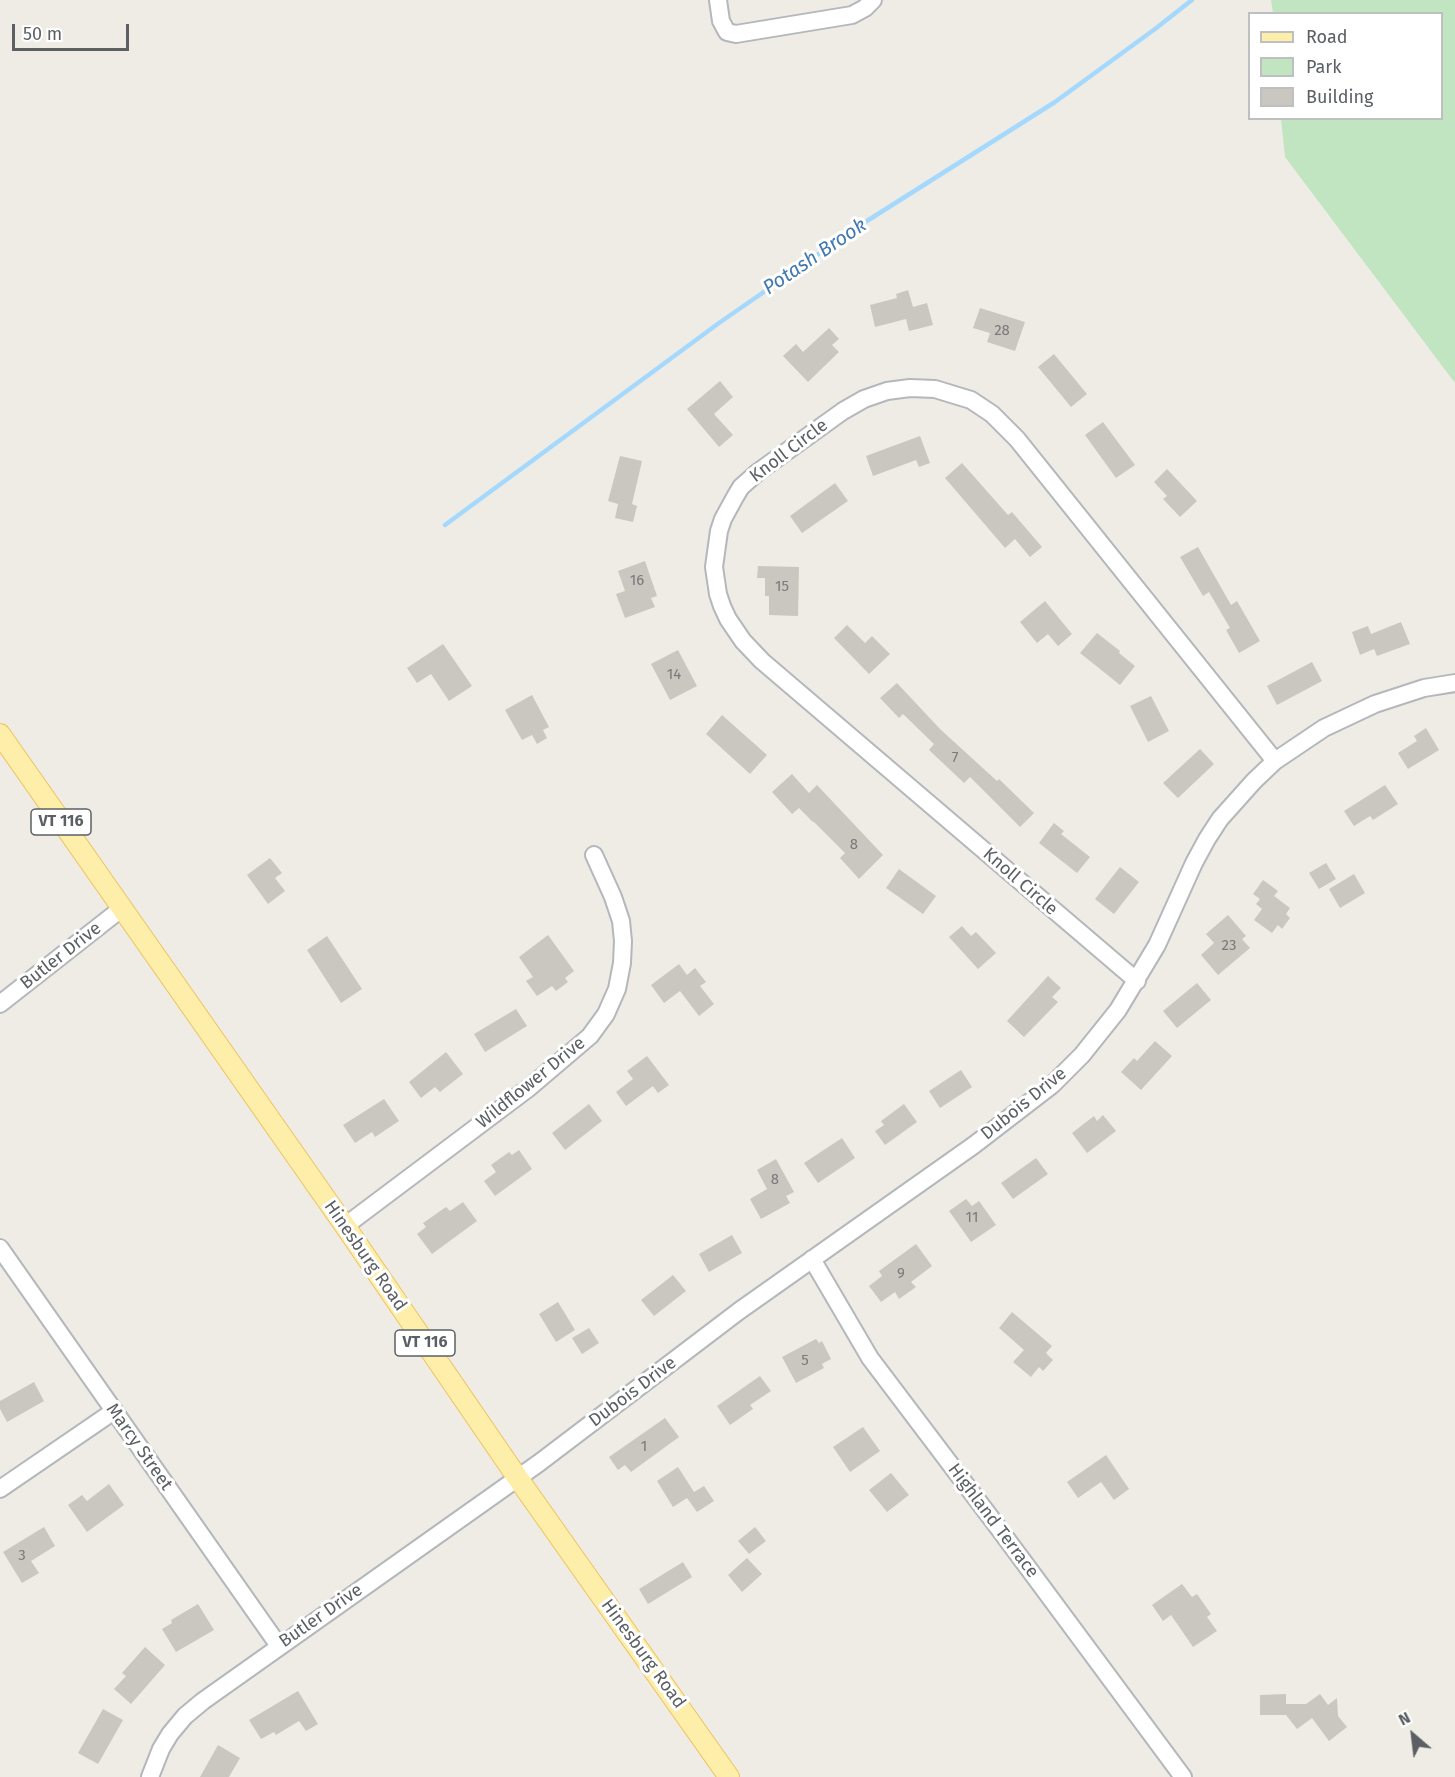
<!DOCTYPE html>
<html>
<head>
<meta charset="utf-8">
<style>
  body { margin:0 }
  #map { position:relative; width:1455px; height:1777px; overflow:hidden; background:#eeece4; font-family:"Fira Sans",sans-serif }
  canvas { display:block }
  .legend { position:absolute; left:1248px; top:12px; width:195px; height:108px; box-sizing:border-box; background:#fff; border:2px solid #bebfc1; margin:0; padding:8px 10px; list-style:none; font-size:18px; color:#5c6064 }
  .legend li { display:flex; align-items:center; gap:12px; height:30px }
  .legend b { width:30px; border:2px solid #bebfc1 }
  .north { position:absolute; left:1383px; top:1705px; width:60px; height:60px; -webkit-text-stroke:4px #fff; paint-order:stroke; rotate:332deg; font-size:16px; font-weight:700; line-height:24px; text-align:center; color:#5c6064 }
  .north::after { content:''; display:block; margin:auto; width:21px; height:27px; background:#5c6064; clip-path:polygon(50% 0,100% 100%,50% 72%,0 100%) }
  .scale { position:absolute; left:12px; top:24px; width:117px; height:27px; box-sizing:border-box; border:3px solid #5c6064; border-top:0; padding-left:8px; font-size:18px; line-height:21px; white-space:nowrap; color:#5c6064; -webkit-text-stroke:4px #fff; paint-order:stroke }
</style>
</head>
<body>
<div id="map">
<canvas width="1455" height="1777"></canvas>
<ul class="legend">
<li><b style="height:8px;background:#fdeeaa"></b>Road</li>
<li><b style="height:16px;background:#c2e5c1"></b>Park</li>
<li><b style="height:16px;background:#cac7c1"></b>Building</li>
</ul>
<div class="north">N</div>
<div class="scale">50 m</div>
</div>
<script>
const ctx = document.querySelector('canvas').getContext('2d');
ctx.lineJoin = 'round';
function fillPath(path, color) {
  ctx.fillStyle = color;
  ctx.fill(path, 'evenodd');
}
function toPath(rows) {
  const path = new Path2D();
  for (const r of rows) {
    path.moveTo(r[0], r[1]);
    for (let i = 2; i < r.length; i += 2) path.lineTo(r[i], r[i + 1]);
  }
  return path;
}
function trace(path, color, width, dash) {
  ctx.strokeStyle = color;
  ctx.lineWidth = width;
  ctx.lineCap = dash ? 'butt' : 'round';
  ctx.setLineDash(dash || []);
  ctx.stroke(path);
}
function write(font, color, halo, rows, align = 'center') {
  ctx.font = font + ' "Fira Sans",sans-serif';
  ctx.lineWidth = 6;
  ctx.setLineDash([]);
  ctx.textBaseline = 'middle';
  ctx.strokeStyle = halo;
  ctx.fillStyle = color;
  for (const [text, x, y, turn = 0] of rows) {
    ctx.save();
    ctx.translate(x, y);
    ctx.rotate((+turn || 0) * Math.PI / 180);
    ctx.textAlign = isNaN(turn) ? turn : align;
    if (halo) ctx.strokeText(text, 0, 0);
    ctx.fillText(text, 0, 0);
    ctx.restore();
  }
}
const green = toPath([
  [1271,0,1455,0,1455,383,1285,157,1281,119,1442,118,1442,14,1273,13]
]);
const stream = toPath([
  [445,525,719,323,859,226,1055,102,1155,29,1192,0]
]);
const building = toPath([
  [908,290,913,307,927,303,933,325,909,331,906,319,875,327,870,305,897,298,896,294],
  [980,308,1025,322,1015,351,987,342,990,333,973,328],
  [829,328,839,339,832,345,839,352,808,382,783,356,796,344,803,352],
  [1054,354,1087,394,1071,407,1038,367],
  [720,381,733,397,714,414,733,435,719,447,687,409],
  [1103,422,1135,465,1116,478,1085,435],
  [920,436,930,463,919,467,916,460,873,476,866,456],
  [620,456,642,461,632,504,637,506,633,522,615,518,618,504,608,501],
  [962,463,1008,515,1012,512,1042,547,1030,557,1015,539,1005,548,945,478],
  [1167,469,1197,501,1180,517,1163,499,1167,496,1154,482],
  [835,483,848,501,802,533,790,516],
  [1198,547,1231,605,1237,601,1260,641,1239,653,1226,630,1230,628,1209,592,1203,596,1180,557],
  [645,561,657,596,651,598,655,607,625,618,616,594,625,591,618,571],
  [758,566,799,567,798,616,769,615,769,596,765,596,765,578,757,578],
  [1045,601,1072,634,1058,646,1048,634,1037,643,1020,622],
  [1401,622,1410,644,1377,656,1374,649,1360,655,1352,632,1368,626,1371,634],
  [847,625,865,643,872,636,890,654,869,674,834,638],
  [1097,633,1120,651,1119,653,1135,666,1120,685,1080,653],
  [443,644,472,686,449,701,431,674,417,683,407,668],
  [678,650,697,686,670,700,651,664],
  [1312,662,1322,681,1277,705,1267,686],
  [897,683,940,729,997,781,999,779,1034,813,1020,827,970,777,964,783,929,750,934,744,903,714,899,718,880,698],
  [532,695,549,727,543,730,547,738,537,744,532,735,522,740,505,710],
  [1151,696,1169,731,1148,742,1130,706],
  [722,715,767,755,750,774,706,734],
  [1426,728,1439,750,1408,769,1398,753,1417,741,1414,736],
  [1200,749,1214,764,1178,798,1163,783],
  [792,774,809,793,817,785,883,855,859,879,840,858,845,853,814,822,813,822,799,808,792,814,772,792],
  [1385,785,1398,804,1373,820,1370,816,1354,826,1344,811],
  [1054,823,1064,831,1061,834,1090,857,1077,873,1039,843],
  [270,858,282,873,275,878,285,891,268,904,247,875],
  [1326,863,1336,879,1319,889,1309,873],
  [1120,867,1139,882,1114,914,1095,899],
  [899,869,936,896,923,914,886,888],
  [1354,874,1365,893,1340,908,1329,889],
  [1263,880,1278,891,1274,896,1290,908,1286,914,1290,918,1282,929,1278,925,1272,933,1254,920,1262,909,1256,904,1260,899,1253,894],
  [1228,915,1246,936,1242,939,1250,948,1218,975,1201,955,1214,943,1206,934],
  [962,926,971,936,976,932,996,953,978,969,949,937],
  [548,935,574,971,565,978,568,982,556,991,552,986,537,996,526,981,533,977,519,957],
  [327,936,362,989,341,1003,307,950],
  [679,964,687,975,695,968,706,982,700,986,714,1004,699,1016,680,991,664,1003,651,985],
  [1048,976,1061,988,1052,997,1058,1002,1024,1037,1007,1021],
  [1197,983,1211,1000,1177,1028,1163,1011],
  [516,1009,527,1026,485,1052,474,1034],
  [1155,1041,1172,1056,1141,1090,1121,1072,1134,1058,1137,1061],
  [446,1052,463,1074,440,1092,435,1087,421,1098,409,1082],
  [647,1056,669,1085,658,1093,653,1086,626,1106,616,1092,633,1079,627,1071],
  [961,1070,972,1087,940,1108,929,1091],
  [384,1099,399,1121,375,1137,372,1132,355,1143,343,1125],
  [589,1104,602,1121,565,1150,552,1133],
  [904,1104,917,1122,885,1145,875,1131,884,1125,881,1121],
  [1103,1115,1116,1131,1087,1153,1072,1133,1094,1116,1097,1121],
  [842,1138,855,1158,818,1183,804,1163],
  [519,1150,532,1169,495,1196,484,1181,496,1172,491,1165,509,1152,512,1155],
  [1036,1158,1048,1174,1013,1199,1001,1183],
  [776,1159,794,1192,786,1196,790,1203,761,1219,750,1199,767,1189,757,1170],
  [966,1199,972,1206,979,1201,996,1225,971,1242,949,1211],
  [463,1202,477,1221,432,1254,417,1234,426,1227,423,1223,446,1207,450,1211],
  [732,1235,742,1253,709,1272,699,1254],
  [916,1244,932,1266,911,1282,916,1287,899,1299,895,1292,881,1302,869,1286,882,1276,879,1271],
  [673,1275,686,1291,654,1316,641,1300],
  [558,1302,575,1330,556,1342,539,1314],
  [1012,1312,1052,1346,1046,1353,1053,1360,1043,1371,1039,1367,1031,1377,1013,1362,1024,1350,999,1328],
  [589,1328,599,1343,582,1354,572,1338],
  [816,1339,819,1343,822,1341,831,1359,822,1364,824,1368,796,1383,782,1357],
  [760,1376,771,1391,750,1405,753,1409,730,1425,717,1406],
  [34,1382,44,1401,7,1422,0,1409,0,1401],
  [665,1418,679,1437,631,1472,625,1465,618,1470,609,1457],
  [863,1427,880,1451,850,1472,833,1447],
  [1106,1455,1129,1489,1114,1500,1101,1482,1078,1498,1067,1482],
  [678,1467,694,1492,704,1486,714,1501,697,1512,687,1498,673,1507,657,1481],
  [891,1473,909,1495,887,1512,869,1490],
  [109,1484,124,1505,87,1532,68,1505,82,1495,87,1501],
  [44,1527,55,1546,31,1561,39,1573,22,1583,3,1552],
  [755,1527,766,1541,749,1554,738,1541],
  [747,1558,762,1574,742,1592,728,1575],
  [683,1562,692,1577,648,1604,639,1589],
  [1182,1584,1192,1597,1197,1594,1211,1614,1207,1617,1217,1631,1193,1647,1171,1615,1163,1621,1152,1605],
  [198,1604,214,1630,176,1652,162,1629,172,1623,171,1620],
  [145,1647,165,1665,131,1704,114,1689,126,1676,122,1673],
  [298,1691,318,1724,306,1731,299,1721,276,1735,274,1732,261,1739,249,1720],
  [1286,1694,1286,1704,1306,1704,1320,1694,1328,1705,1337,1698,1338,1716,1347,1727,1329,1741,1312,1718,1297,1729,1286,1715,1260,1715,1260,1695],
  [103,1709,123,1720,98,1764,78,1753],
  [218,1745,240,1758,229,1777,200,1777]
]);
const minor = toPath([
  [718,0,721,21,727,32,736,34,852,15,865,8,873,0],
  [1137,981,762,661,743,641,728,619,722,606,718,594,714,567,719,531,723,519,735,497,741,487,758,472,843,411,864,399,887,391,910,388,935,389,971,400,992,414,1017,439,1275,761],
  [0,1004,121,909],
  [345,1226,530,1087,590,1036,606,1014,617,989,622,963,623,941,621,921,613,897,594,855],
  [0,1248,279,1646],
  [812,1259,870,1358,997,1526,1183,1777],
  [0,1489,114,1411],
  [150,1777,161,1749,170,1734,185,1716,203,1701,539,1463,739,1311,974,1145,1052,1085,1082,1055,1118,1010,1157,945,1194,863,1207,839,1220,819,1254,781,1275,761,1324,728,1375,704,1424,688,1455,683]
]);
const major = toPath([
  [0,734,345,1226,517,1477,729,1777]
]);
const numberNames = [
  ["28",1002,331],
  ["16",637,581],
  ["15",782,587],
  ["14",674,675],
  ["7",955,758],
  ["8",854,845],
  ["23",1229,946],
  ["8",775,1180],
  ["11",972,1218],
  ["9",901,1274],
  ["5",805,1361],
  ["1",644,1447],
  ["3",22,1556]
];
const shields = [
  [61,822,60],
  [425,1343,60]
];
const shieldNames = [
  ["VT 116",61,822],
  ["VT 116",425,1343]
];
const streetNames = [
  ["Knoll Circle",789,451,-37],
  ["Knoll Circle",1020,882,41],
  ["Butler Drive",61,956,-38],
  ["Wildflower Drive",531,1083,-39],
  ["Dubois Drive",1024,1104,-39],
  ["Hinesburg Road",365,1256,55],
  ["Dubois Drive",633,1392,-37],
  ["Marcy Street",139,1447,55],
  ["Highland Terrace",993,1521,53],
  ["Butler Drive",321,1616,-35],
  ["Hinesburg Road",643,1654,54]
];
const waterNames = [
  ["Potash Brook",815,257,-34]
];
fillPath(green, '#c2e5c1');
trace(stream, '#a5d8fd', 4.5);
fillPath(building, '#cac7c1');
trace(minor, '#b4b7bb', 20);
trace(major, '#efc35d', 22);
trace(minor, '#fff', 16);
trace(major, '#fdeeaa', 20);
write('15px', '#787a7b', null, numberNames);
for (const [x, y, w] of shields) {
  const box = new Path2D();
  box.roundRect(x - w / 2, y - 13, w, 26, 4.5);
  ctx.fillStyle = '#fff';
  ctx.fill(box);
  trace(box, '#5c6064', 1.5);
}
write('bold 16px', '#5c6064', null, shieldNames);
write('18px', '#5c6064', '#fff', streetNames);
write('italic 20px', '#4279af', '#fff', waterNames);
</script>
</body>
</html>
